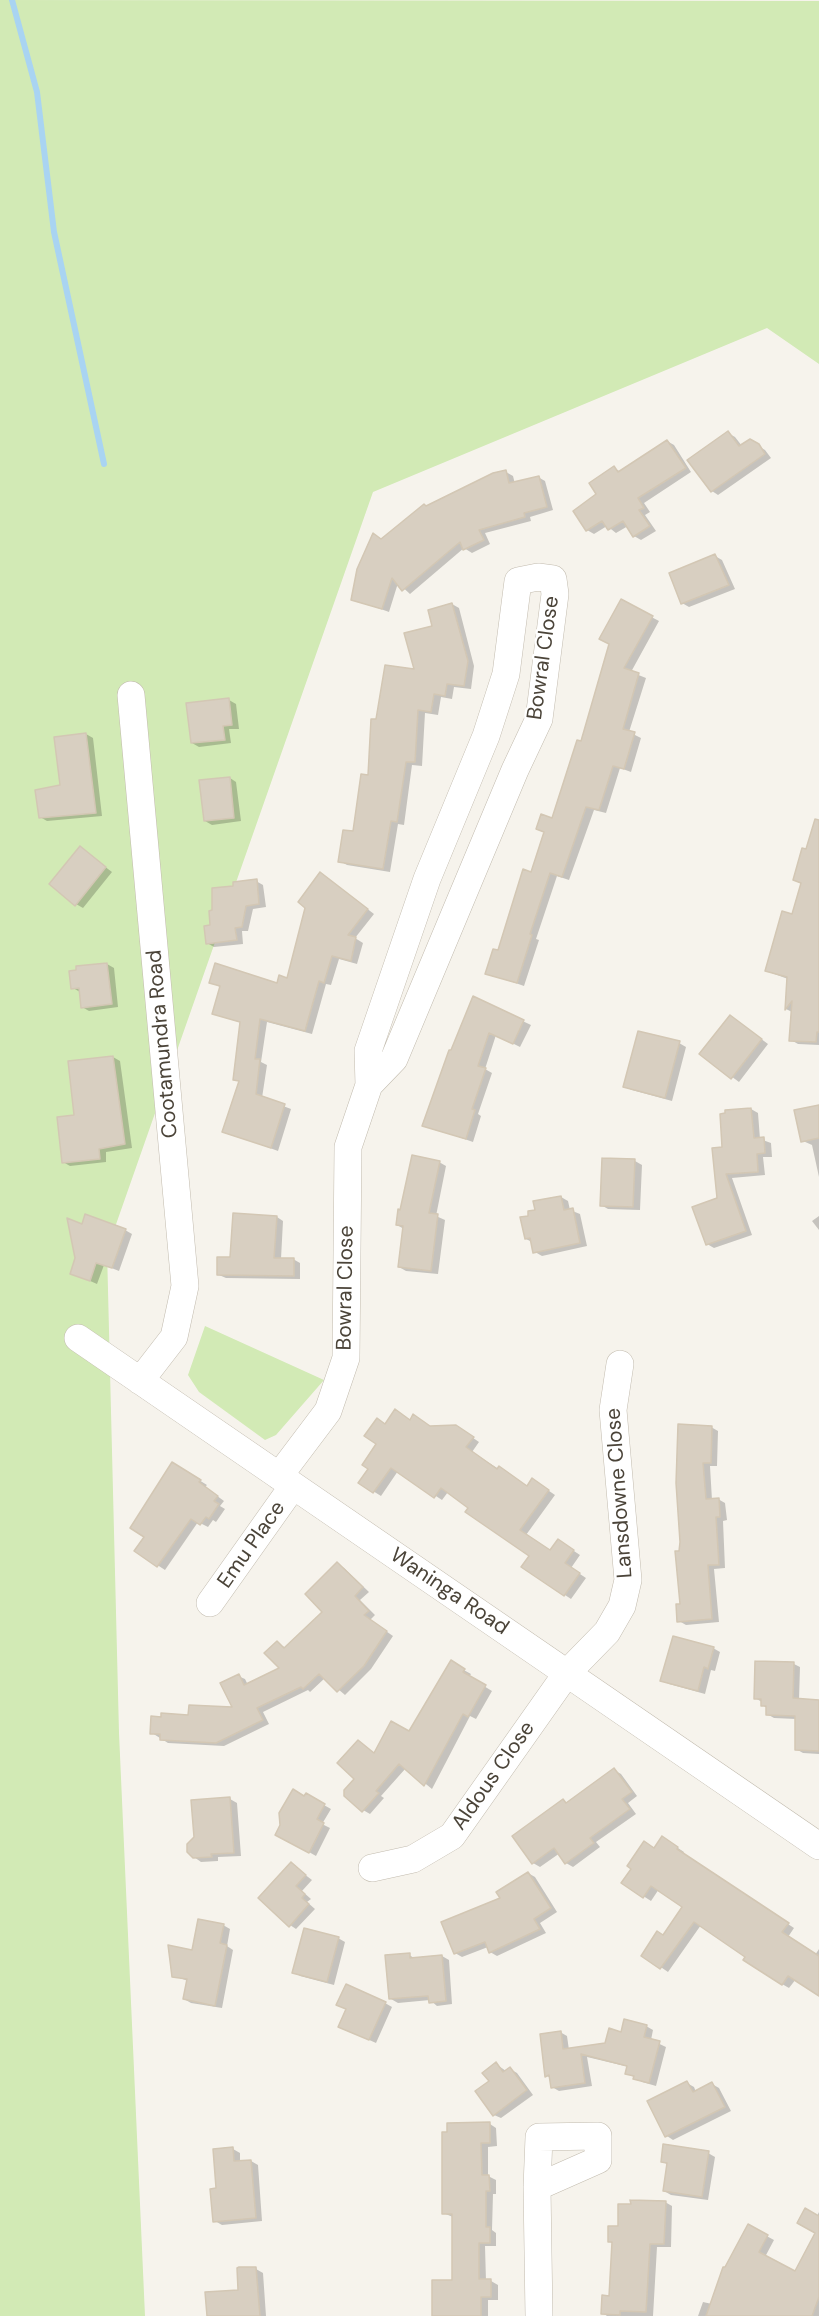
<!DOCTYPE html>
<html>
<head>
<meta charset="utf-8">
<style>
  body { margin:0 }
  canvas { display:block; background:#f6f3ec }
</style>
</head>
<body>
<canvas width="819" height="2316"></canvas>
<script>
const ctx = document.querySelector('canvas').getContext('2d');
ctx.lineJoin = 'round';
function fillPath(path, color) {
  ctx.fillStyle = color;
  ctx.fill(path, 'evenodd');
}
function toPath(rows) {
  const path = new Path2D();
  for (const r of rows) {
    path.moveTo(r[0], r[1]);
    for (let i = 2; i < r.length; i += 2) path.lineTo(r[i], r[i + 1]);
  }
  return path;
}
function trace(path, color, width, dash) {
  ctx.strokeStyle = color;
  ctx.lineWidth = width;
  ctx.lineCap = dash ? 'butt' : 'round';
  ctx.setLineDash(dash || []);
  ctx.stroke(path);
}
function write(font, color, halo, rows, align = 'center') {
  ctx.font = font + ' "DM Sans",sans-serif';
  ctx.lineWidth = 4.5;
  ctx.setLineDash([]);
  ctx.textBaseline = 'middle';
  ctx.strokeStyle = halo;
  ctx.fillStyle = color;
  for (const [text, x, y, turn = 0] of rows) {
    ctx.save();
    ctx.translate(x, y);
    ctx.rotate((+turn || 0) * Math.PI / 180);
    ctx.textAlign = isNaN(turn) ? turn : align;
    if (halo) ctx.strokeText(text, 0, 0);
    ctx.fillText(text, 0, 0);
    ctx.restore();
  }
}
const green = toPath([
  [0,0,819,1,819,364,767,328,373,492,107,1250,119,1733,145,2316,0,2316],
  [205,1326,324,1380,276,1435,265,1440,199,1392,188,1375]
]);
const shadow = toPath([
  [728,433,735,437,742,446,750,441,765,450,771,458,718,495,712,491],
  [667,441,674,445,691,472,644,503,650,512,645,515,656,531,641,540,634,536,628,526,616,533,607,526,594,534,587,530,599,494,614,468,621,472],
  [506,472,513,476,515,484,538,477,545,481,553,510,530,517,531,521,485,533,490,544,472,553,464,548,410,594,398,583,389,612,353,599,382,541,427,508],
  [715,556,722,560,735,589,689,607,682,603],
  [621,601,659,621,631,672,646,678,629,732,641,738,631,772,620,768,606,813,594,810,569,880,557,876,536,939,539,940,524,986,487,973,499,952,582,743],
  [452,604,459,608,474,666,471,689,454,687,452,699,441,697,438,715,425,713,422,766,412,765,404,825,398,824,390,872,347,865,340,861,355,833,370,777,378,720,416,671,434,627],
  [229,700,236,704,239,729,229,729,231,743,199,747,192,743],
  [86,734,93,738,102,816,47,821,40,817,61,786],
  [230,778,236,782,241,821,212,825,205,821],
  [819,842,819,1045,798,1044,791,1040,792,1012,786,1009,788,979,766,971,793,915,802,884,794,880,807,851],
  [80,848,112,872,83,908,76,904],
  [327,878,374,914,355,938,363,943,357,964,339,959,331,985,326,984,312,1034,267,1022,261,1062,267,1065,262,1098,291,1109,278,1151,224,1131,240,1082,235,1079,242,1023,214,1013,222,988,210,982,278,985,288,979],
  [256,881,263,885,266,907,253,909,248,931,242,931,243,944,214,947,207,943,235,887],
  [107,964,114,968,118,1007,89,1011,82,1007,80,992,73,988],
  [474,998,531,1025,520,1047,496,1035,485,1069,492,1073,478,1114,481,1116,473,1142,424,1125],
  [737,1021,768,1044,739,1082,701,1054],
  [679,1043,686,1047,672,1101,632,1090,625,1087],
  [113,1057,120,1061,132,1148,106,1152,106,1162,70,1166,63,1162,75,1117],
  [819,1106,819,1177,812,1145,803,1141],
  [751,1109,758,1113,760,1139,771,1143,772,1157,763,1157,765,1175,732,1178,752,1235,714,1248,707,1244,718,1199,724,1149],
  [604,1160,635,1161,642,1165,640,1210,608,1209,601,1205],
  [439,1162,446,1166,436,1216,445,1220,438,1274,406,1271,399,1267,404,1229,397,1225,401,1211],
  [561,1197,568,1201,570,1210,580,1214,587,1246,542,1256,535,1252,532,1242,526,1239,529,1217],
  [819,1216,819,1230,812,1221],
  [277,1217,283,1221,281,1259,293,1259,300,1263,300,1279,226,1278,219,1275,232,1259],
  [83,1226,125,1230,132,1234,119,1271,104,1265,97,1284,72,1273],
  [411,1421,431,1427,463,1431,479,1442,472,1452,527,1487,539,1484,555,1495,526,1535,551,1552,565,1545,580,1555,571,1568,586,1578,571,1599,565,1595,531,1555,448,1492,442,1500,398,1471,381,1496,360,1483,370,1468,386,1425],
  [711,1427,718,1431,717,1466,710,1466,712,1500,718,1499,725,1503,727,1520,723,1521,725,1568,714,1569,719,1622,686,1625,679,1621,681,1605,680,1552],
  [173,1464,207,1485,205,1487,224,1501,220,1506,225,1509,216,1522,213,1520,208,1527,198,1522,165,1570,136,1551,146,1537],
  [337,1564,344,1568,369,1592,360,1600,375,1615,370,1620,393,1636,371,1669,345,1695,325,1678,310,1692,308,1690,263,1712,269,1724,224,1746,168,1743,152,1733,190,1716,234,1709,238,1676,245,1679,248,1685,281,1669,277,1643,286,1648,324,1612],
  [713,1648,720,1652,715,1671,711,1670,705,1694,669,1684,662,1680],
  [451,1663,471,1674,469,1677,492,1691,476,1719,470,1716,432,1789,406,1768,381,1796,384,1798,370,1814,363,1810,357,1778,358,1741,375,1754,410,1733],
  [794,1664,800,1667,799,1700,819,1701,819,1754,803,1753,796,1749,796,1719,774,1718,767,1714,767,1708,762,1705,762,1702,755,1698],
  [614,1770,621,1774,637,1796,628,1803,636,1814,596,1842,600,1847,573,1867,566,1863,560,1853,540,1867,533,1863,563,1801,568,1803],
  [306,1795,331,1809,322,1824,330,1828,316,1856,277,1834],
  [230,1799,237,1803,241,1856,218,1857,218,1861,201,1862,194,1857],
  [669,1842,684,1852,683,1854,794,1928,788,1937,815,1955,819,1949,819,1994,796,1979,789,1988,782,1984,701,1925,668,1972,643,1955,664,1937,685,1906,659,1889,651,1901,623,1883,655,1850],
  [291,1864,312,1880,302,1891,311,1899,307,1902,315,1909,296,1929,290,1925],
  [528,1873,535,1877,557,1912,540,1923,546,1933,497,1956,490,1952,488,1947,462,1957,455,1953,502,1899],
  [223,1925,230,1929,227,1946,233,1950,222,2008,191,2003,184,1999,188,1981,174,1976,193,1952],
  [338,1938,345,1942,334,1985,300,1976,294,1972],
  [409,1955,416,1959,442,1956,449,1960,452,2004,437,2006,430,2000,398,2003,391,1999],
  [385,2003,392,2007,376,2043,347,2030],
  [646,2026,653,2030,651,2040,666,2047,656,2086,642,2082,627,2073,629,2067,587,2057,592,2086,559,2091,552,2087,551,2078,547,2076,542,2035,560,2032,567,2036,569,2050,606,2044,622,2033],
  [496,2064,506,2071,510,2069,517,2073,533,2095,501,2118,494,2115,491,2082],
  [687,2083,694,2087,696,2092,712,2084,719,2088,731,2111,673,2140,667,2136],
  [490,2124,496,2128,497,2146,488,2147,488,2176,496,2180,496,2194,493,2194,492,2230,496,2233,496,2246,485,2246,486,2281,491,2281,498,2285,498,2300,488,2300,488,2316,434,2316,453,2281,453,2217,443,2213],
  [233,2149,240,2153,240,2162,251,2161,258,2165,262,2221,222,2225,215,2221,218,2190],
  [708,2153,715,2157,708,2200,671,2195,664,2191,668,2165,662,2161],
  [665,2202,672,2206,671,2247,657,2247,653,2316,607,2316,603,2313,611,2297,614,2244,610,2242,620,2227],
  [819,2212,819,2316,698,2316,703,2302,712,2304,726,2269,748,2226,774,2240,765,2257,796,2273,817,2233,817,2216],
  [256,2269,263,2273,266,2316,208,2316,240,2291]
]);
const stream = toPath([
  [12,0,37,92,54,232,104,464]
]);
const building = toPath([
  [728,431,739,446,750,439,759,444,765,454,711,492,687,460,728,431],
  [667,440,686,468,638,498,644,508,639,510,650,526,633,537,623,521,608,530,602,521,586,531,573,511,596,494,589,483,614,466,618,472,667,440],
  [506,470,509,483,539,476,547,507,524,513,525,517,479,530,484,540,463,550,460,542,402,591,392,578,382,609,351,600,357,569,373,533,381,539,424,504,426,506,493,473,506,470],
  [715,554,729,585,681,604,669,573,715,554],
  [621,599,653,616,624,668,639,673,623,729,635,732,624,769,613,766,599,810,586,807,562,877,550,873,530,934,532,935,517,983,485,974,493,949,498,950,523,869,531,872,544,832,536,829,541,814,552,818,577,740,581,741,609,644,599,639,621,599],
  [452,603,468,661,464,686,447,684,445,696,434,694,431,712,418,710,415,762,406,762,397,822,391,821,383,869,338,862,343,830,353,831,361,774,368,775,371,719,376,719,385,665,414,669,404,633,432,626,428,610,452,603],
  [229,698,232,725,223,726,225,740,191,743,186,703,229,698],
  [86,733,96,813,39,818,35,790,60,785,54,737,86,733],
  [230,777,234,818,204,821,199,780,230,777],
  [815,819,819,820,819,1032,817,1032,816,1042,789,1041,792,1001,785,1010,787,977,765,971,782,911,792,914,801,883,793,880,802,848,806,849,815,819],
  [80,846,106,867,75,906,49,884,80,846],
  [320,872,368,909,348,935,356,937,351,961,332,956,324,983,319,981,305,1031,260,1019,255,1059,260,1059,256,1094,285,1104,271,1148,222,1132,239,1081,233,1080,240,1022,212,1014,220,986,209,983,215,963,277,983,279,975,287,978,305,908,298,902,320,872],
  [257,879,259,904,246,906,242,927,235,928,237,940,206,944,204,926,210,925,209,911,212,910,212,888,233,886,233,882,257,879],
  [107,963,112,1004,81,1008,79,988,71,989,69,971,76,970,76,966,107,963],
  [473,996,524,1020,513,1044,489,1033,478,1066,486,1068,472,1109,475,1110,466,1139,422,1126,449,1050,451,1050,473,996],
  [730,1015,762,1039,731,1079,699,1054,730,1015],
  [638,1031,680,1041,665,1098,623,1087,638,1031],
  [113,1056,125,1144,99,1149,100,1159,62,1163,57,1117,74,1115,68,1061,113,1056],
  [819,1105,819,1138,801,1142,794,1110,819,1105],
  [751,1108,754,1138,764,1137,765,1153,757,1154,758,1172,726,1174,746,1231,706,1245,692,1207,717,1198,712,1148,722,1147,720,1114,725,1113,725,1110,751,1108],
  [412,1155,440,1161,429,1213,438,1214,431,1271,398,1267,403,1226,396,1225,398,1209,400,1210,412,1155],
  [602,1158,635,1159,633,1207,600,1206,602,1158],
  [561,1196,564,1210,573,1208,580,1243,533,1253,530,1238,525,1239,520,1217,528,1216,528,1211,535,1210,533,1201,561,1196],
  [233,1213,277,1216,274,1258,294,1258,294,1276,217,1275,217,1257,230,1257,233,1213],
  [85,1214,126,1229,112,1268,96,1263,90,1281,70,1274,75,1258,67,1218,82,1224,85,1214],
  [395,1409,410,1420,413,1414,430,1426,456,1425,474,1437,466,1447,497,1469,499,1466,527,1486,532,1478,549,1490,520,1530,550,1550,558,1539,574,1550,565,1563,580,1573,564,1596,521,1567,529,1556,465,1512,468,1508,441,1488,434,1498,391,1468,373,1493,358,1483,368,1469,362,1465,376,1444,364,1436,377,1418,385,1424,395,1409],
  [678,1424,712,1426,711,1463,703,1463,706,1499,719,1498,720,1517,716,1517,719,1565,708,1565,712,1619,677,1622,676,1604,680,1604,675,1551,679,1551,680,1542,676,1483,678,1424],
  [172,1462,201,1480,199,1482,218,1496,214,1501,219,1504,209,1519,206,1517,200,1525,191,1519,157,1567,134,1551,144,1537,130,1528,172,1462],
  [337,1562,363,1587,355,1596,369,1611,364,1615,387,1631,364,1666,337,1692,319,1674,303,1689,301,1687,257,1708,263,1720,216,1743,160,1740,160,1734,150,1734,151,1716,161,1717,161,1713,188,1715,189,1705,232,1707,220,1683,239,1674,244,1685,279,1668,264,1653,277,1641,284,1648,322,1612,305,1594,337,1562],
  [673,1636,714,1647,708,1669,704,1667,698,1691,660,1681,673,1636],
  [451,1660,465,1669,463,1672,486,1685,468,1717,463,1714,424,1786,399,1764,376,1791,379,1793,362,1812,344,1796,344,1790,354,1779,337,1763,358,1740,374,1753,391,1721,409,1731,451,1660],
  [755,1661,794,1662,793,1698,819,1700,819,1751,795,1750,795,1716,766,1715,766,1706,761,1706,761,1699,754,1699,755,1661],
  [614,1768,632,1792,622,1799,630,1809,590,1838,594,1843,565,1864,554,1848,532,1864,512,1836,563,1799,566,1803,614,1768],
  [293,1789,304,1796,306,1793,325,1804,317,1819,324,1823,309,1853,275,1835,280,1825,279,1813,293,1789],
  [230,1797,234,1853,211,1854,212,1857,193,1858,187,1852,187,1844,194,1837,191,1800,230,1797],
  [662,1836,678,1847,677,1849,789,1923,782,1932,819,1956,819,1996,788,1976,782,1985,743,1960,745,1957,694,1922,660,1969,641,1956,657,1931,663,1935,682,1907,651,1886,643,1898,621,1883,631,1869,627,1866,644,1841,654,1848,662,1836],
  [291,1862,306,1875,296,1886,305,1894,302,1898,309,1904,289,1927,258,1898,291,1862],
  [528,1872,551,1908,534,1919,540,1929,489,1953,485,1942,454,1954,441,1922,500,1898,496,1892,528,1872],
  [198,1919,224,1924,220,1943,227,1945,215,2006,183,1999,187,1979,172,1977,168,1945,192,1950,198,1919],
  [304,1928,339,1937,327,1982,292,1973,304,1928],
  [410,1953,410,1958,442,1955,446,2001,429,2003,428,1996,389,1999,385,1955,410,1953],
  [346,1984,386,2002,369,2040,338,2027,346,2009,336,2005,346,1984],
  [624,2019,647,2025,644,2037,660,2041,649,2083,633,2079,634,2076,625,2074,627,2066,581,2054,585,2083,551,2088,549,2075,545,2077,540,2034,561,2031,563,2049,605,2043,609,2028,621,2032,624,2019],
  [496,2062,503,2072,510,2067,527,2090,493,2116,475,2091,489,2081,482,2073,496,2062],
  [687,2081,693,2092,712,2082,725,2107,665,2137,647,2101,687,2081],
  [490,2122,490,2143,481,2143,482,2175,489,2175,490,2191,486,2191,486,2227,490,2227,490,2243,479,2243,479,2279,491,2279,491,2297,481,2297,481,2316,432,2316,432,2280,452,2280,452,2214,442,2214,442,2132,447,2132,447,2123,490,2122],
  [663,2144,709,2151,702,2197,663,2191,667,2163,661,2162,663,2144],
  [233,2147,234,2161,251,2160,256,2218,213,2222,210,2189,216,2188,213,2149,233,2147],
  [630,2200,666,2201,664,2244,650,2244,646,2312,620,2311,620,2315,601,2314,602,2295,609,2296,612,2242,608,2242,608,2226,618,2226,618,2204,631,2204,630,2200],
  [805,2208,819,2216,819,2297,812,2316,706,2316,723,2267,725,2267,748,2224,768,2235,759,2252,795,2271,815,2233,797,2223,805,2208],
  [239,2267,256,2267,260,2316,207,2316,205,2292,238,2290,237,2268,239,2267]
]);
const minor = toPath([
  [131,695,185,1286,174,1337,140,1381],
  [78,1338,819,1846],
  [279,1476,328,1411,346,1358,348,1147,369,1085,368,1051,427,879,486,736,506,674,518,581,538,577,553,579,555,594,539,719,515,770,394,1059,369,1085],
  [210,1603,293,1486],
  [372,1868,413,1859,452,1836,567,1673,607,1632,622,1606,628,1580,613,1410,620,1364],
  [537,2187,598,2160,598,2136,539,2137,537,2187,539,2316]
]);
const streetNames = [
  ["Bowral Close",544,658,-82],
  ["Cootamundra Road",163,1044,-95],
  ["Bowral Close",346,1288,-89],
  ["Lansdowne Close",620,1493,-94],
  ["Emu Place",252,1545,-55],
  ["Waninga Road",449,1592,34],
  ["Aldous Close",494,1776,-55]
];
fillPath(green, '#d2eab5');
fillPath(shadow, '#0003');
trace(stream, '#a9d4f2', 6);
fillPath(building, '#d8cfc1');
trace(building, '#d3c7b4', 1.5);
trace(minor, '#c2bbae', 28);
trace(minor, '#fff', 27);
write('21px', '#4b4439', '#fff', streetNames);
</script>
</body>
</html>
